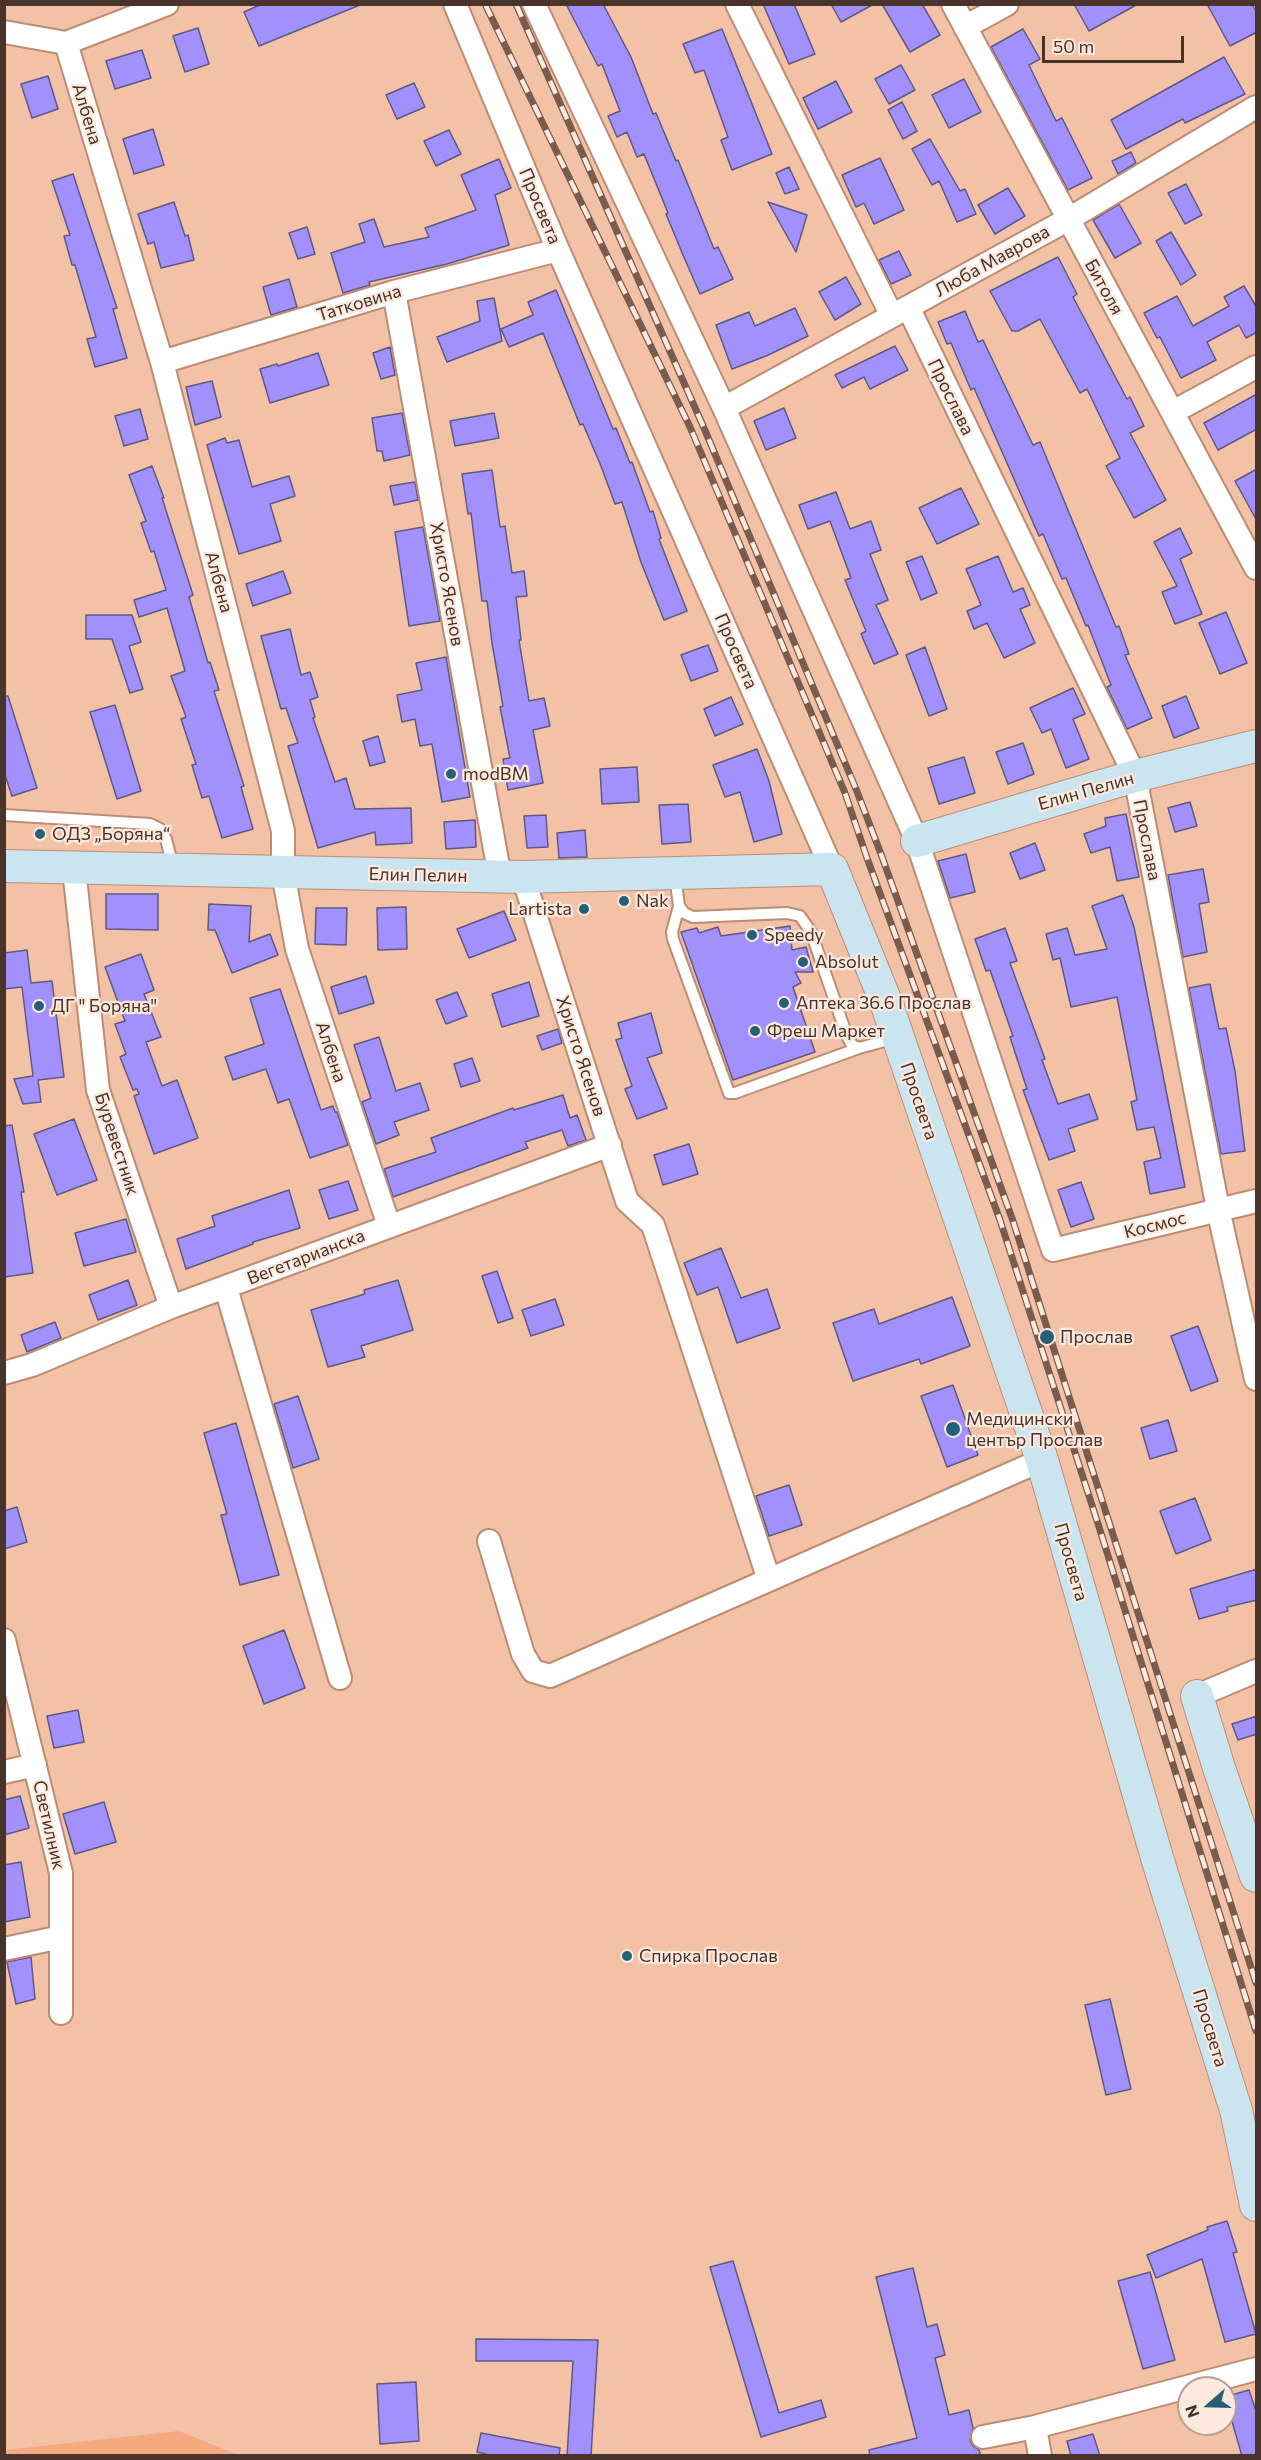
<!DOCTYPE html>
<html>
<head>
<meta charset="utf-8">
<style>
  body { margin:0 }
  #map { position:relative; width:1261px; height:2460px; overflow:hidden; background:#f3c1a6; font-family:Commissioner,sans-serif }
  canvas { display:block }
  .frame { position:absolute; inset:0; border:6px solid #48342a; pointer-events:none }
  .north { position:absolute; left:1177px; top:2376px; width:60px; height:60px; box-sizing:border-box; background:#fee9de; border:2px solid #b5a196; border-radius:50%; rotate:250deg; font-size:16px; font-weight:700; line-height:24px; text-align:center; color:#48342a }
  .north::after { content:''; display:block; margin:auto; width:21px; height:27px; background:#256079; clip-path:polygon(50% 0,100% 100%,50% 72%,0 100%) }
  .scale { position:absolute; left:1042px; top:36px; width:142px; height:27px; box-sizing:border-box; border:3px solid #48342a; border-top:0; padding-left:8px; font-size:18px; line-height:21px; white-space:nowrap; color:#48342a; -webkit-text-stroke:4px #fee9de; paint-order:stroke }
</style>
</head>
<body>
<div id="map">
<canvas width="1261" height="2460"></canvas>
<div class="frame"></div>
<div class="north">N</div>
<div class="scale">50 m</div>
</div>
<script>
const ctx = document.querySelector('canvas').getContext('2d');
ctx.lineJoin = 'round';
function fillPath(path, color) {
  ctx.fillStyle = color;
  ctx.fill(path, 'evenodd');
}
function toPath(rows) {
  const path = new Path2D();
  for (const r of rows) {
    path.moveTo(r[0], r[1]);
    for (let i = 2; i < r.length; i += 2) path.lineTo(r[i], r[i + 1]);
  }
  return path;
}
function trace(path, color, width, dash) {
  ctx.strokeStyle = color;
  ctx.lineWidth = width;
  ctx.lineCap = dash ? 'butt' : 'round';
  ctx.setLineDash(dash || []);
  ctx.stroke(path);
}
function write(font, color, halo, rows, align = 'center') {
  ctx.font = font + ' Commissioner,sans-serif';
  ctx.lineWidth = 4.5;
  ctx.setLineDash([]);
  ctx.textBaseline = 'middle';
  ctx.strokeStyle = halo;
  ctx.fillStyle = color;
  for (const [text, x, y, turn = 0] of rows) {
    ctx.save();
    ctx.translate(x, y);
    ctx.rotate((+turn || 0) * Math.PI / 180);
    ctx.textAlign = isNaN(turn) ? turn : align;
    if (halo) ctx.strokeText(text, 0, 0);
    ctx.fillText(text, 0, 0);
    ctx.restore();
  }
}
const green = toPath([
  [179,2431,238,2455,5,2455,5,2450]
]);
const building = toPath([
  [262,4,360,4,360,5,259,46,244,12,262,4],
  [566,4,603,4,631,57,653,114,656,113,676,161,678,160,714,249,718,247,733,279,700,294,683,255,666,214,668,213,644,154,637,157,627,132,617,137,608,116,620,111,602,64,598,66,566,4],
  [763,4,794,4,815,54,789,64,763,4],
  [831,4,874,4,841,22,831,4],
  [882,4,922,4,940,35,910,52,882,4],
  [1074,4,1138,4,1089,31,1074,4],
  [1207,4,1252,4,1257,13,1257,32,1230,46,1207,4],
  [198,28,209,64,185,72,173,36,198,28],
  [722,29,772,154,732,170,721,140,728,137,704,70,695,73,683,44,722,29],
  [1023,29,1040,59,1029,65,1056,121,1062,118,1092,178,1068,190,991,47,1023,29],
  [142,50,151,78,115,89,106,61,142,50],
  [1224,57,1245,94,1185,123,1183,119,1126,149,1111,120,1224,57],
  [901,65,915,90,889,104,875,79,901,65],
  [48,76,58,109,32,118,21,84,48,76],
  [964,79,981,112,949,128,932,95,964,79],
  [836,81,852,112,818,129,803,98,836,81],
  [414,83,425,107,397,119,386,95,414,83],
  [902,102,917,131,903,139,888,110,902,102],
  [153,129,164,165,134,174,123,139,153,129],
  [449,130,461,154,436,166,424,141,449,130],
  [930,139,960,191,965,189,976,214,957,222,939,181,932,185,912,149,930,139],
  [1131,152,1136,163,1118,174,1112,161,1131,152],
  [880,158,904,210,874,224,864,203,856,207,842,175,880,158],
  [499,159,511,188,495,195,509,245,447,264,369,282,370,285,343,293,331,253,365,242,359,224,374,219,384,247,429,237,425,228,476,210,461,175,499,159],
  [789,167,799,189,785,194,776,173,789,167],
  [73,174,117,308,113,309,127,358,95,367,87,339,96,337,75,265,72,265,64,236,70,235,52,181,73,174],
  [1186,184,1202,215,1185,224,1168,193,1186,184],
  [1008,188,1025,216,995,234,978,205,1008,188],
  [174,202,185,236,188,235,194,260,161,268,154,242,148,244,138,214,174,202],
  [768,202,807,215,796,252,768,202],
  [1119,204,1141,243,1115,258,1093,220,1119,204],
  [307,227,315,254,298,259,289,233,307,227],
  [1171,232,1196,275,1181,285,1156,241,1171,232],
  [899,251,911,275,891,284,879,260,899,251],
  [1058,257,1077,294,1073,297,1127,399,1130,397,1144,426,1130,433,1166,500,1134,518,1106,466,1120,458,1087,389,1080,393,1040,319,1018,331,1012,331,990,291,1058,257],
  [846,277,861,304,835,320,819,292,846,277],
  [289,279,297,307,271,315,263,287,289,279],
  [1244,286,1257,308,1257,332,1246,338,1239,325,1207,342,1216,360,1181,378,1160,337,1157,338,1144,313,1177,296,1193,326,1229,306,1224,297,1244,286],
  [556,290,613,429,616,428,630,463,632,462,650,512,653,511,661,538,659,539,687,611,664,620,641,562,622,502,615,504,601,466,583,424,580,425,543,333,509,347,501,329,533,315,528,302,556,290],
  [494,298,502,341,447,362,437,337,480,321,477,301,494,298],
  [795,308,808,336,766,356,732,369,716,325,749,312,755,326,795,308],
  [965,311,978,342,983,340,1033,445,1040,442,1116,627,1119,626,1129,654,1125,655,1152,718,1127,729,1107,687,1111,685,1088,625,1086,626,1066,578,1062,579,1043,534,1039,536,974,388,971,390,951,343,947,344,938,322,965,311],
  [895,346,908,370,870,389,864,377,842,388,835,375,895,346],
  [390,347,395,375,381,379,373,353,390,347],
  [318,353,329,385,270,403,260,369,277,364,278,366,318,353],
  [212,381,221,417,195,425,186,387,212,381],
  [1257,394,1257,429,1218,450,1204,423,1257,394],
  [784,408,796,438,766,450,754,421,784,408],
  [140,409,148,439,124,446,115,416,140,409],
  [402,413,410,455,384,461,382,451,377,451,372,418,402,413],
  [494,413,499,438,455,446,450,421,494,413],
  [225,438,227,443,239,440,252,487,289,476,295,496,270,504,281,541,239,554,207,445,225,438],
  [152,466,164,498,162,498,193,595,189,597,208,663,210,662,219,690,214,691,244,786,241,787,253,829,222,838,209,796,202,798,192,765,196,764,181,719,186,717,171,676,185,671,167,608,139,617,134,600,166,590,154,551,151,552,141,523,146,521,129,475,152,466],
  [1257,469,1257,521,1235,481,1257,469],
  [492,470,500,527,505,526,512,573,524,571,527,596,516,597,521,640,519,640,529,701,544,698,550,726,533,730,543,783,508,790,503,759,510,758,500,707,503,706,492,643,487,601,482,601,471,513,468,514,462,474,492,470],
  [415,482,418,500,394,505,390,486,415,482],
  [961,488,979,524,937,544,919,508,961,488],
  [836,492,850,529,871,521,881,550,870,554,888,600,876,605,898,654,874,664,861,634,866,631,845,580,851,578,830,521,808,529,799,505,836,492],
  [423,527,440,621,409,626,395,532,423,527],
  [1180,528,1192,553,1180,559,1202,614,1175,624,1162,592,1177,586,1154,542,1180,528],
  [922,556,937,593,921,600,906,562,922,556],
  [998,556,1013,592,1023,588,1030,605,1020,609,1035,643,1004,658,987,623,974,629,967,611,981,605,966,569,998,556],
  [283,571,291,593,253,606,246,584,283,571],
  [1226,612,1247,663,1220,674,1199,623,1226,612],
  [86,615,132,615,141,642,129,646,143,689,130,693,112,639,86,639,86,615],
  [290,629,301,675,310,672,318,697,310,700,315,717,313,718,335,782,346,778,355,809,411,808,412,843,376,845,375,832,318,848,288,746,298,743,286,708,281,709,261,636,290,629],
  [708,645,718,671,691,681,681,655,708,645],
  [925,647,947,709,929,716,906,655,925,647],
  [446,657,470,797,442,802,432,744,420,746,415,719,402,722,397,695,422,690,416,663,446,657],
  [1073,688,1085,714,1073,719,1089,759,1066,768,1051,729,1042,733,1030,708,1073,688],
  [4,696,8,696,37,788,12,796,4,772,4,696],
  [1186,696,1199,728,1174,738,1162,706,1186,696],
  [731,697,743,724,715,736,704,709,731,697],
  [115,705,141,791,117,799,90,712,115,705],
  [378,736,385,762,370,766,363,741,378,736],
  [1023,743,1034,774,1008,784,996,752,1023,743],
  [757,749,769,781,782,834,754,842,740,792,725,797,713,765,757,749],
  [964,757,975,793,939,804,928,768,964,757],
  [637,767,639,802,602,804,600,769,637,767],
  [1190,802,1197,826,1175,832,1168,808,1190,802],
  [688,804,691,842,662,844,659,805,688,804],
  [1126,814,1139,877,1117,881,1110,847,1091,853,1084,834,1106,826,1105,818,1126,814],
  [546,815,548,847,527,848,524,816,546,815],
  [475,820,476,847,446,849,444,822,475,820],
  [585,830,587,857,559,858,557,833,585,830],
  [1035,843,1045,870,1020,879,1010,853,1035,843],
  [966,854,975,892,950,898,938,861,966,854],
  [1203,869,1209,902,1199,904,1207,952,1183,957,1168,875,1203,869],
  [106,894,158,894,158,930,106,929,106,894],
  [1123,895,1134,927,1185,1187,1150,1194,1144,1162,1161,1158,1154,1127,1137,1130,1131,1102,1137,1100,1117,997,1071,1007,1060,958,1053,960,1046,934,1067,928,1075,955,1107,949,1092,906,1123,895],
  [209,904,251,906,249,942,270,934,278,955,232,973,215,930,208,930,209,904],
  [406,907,407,949,378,950,377,908,406,907],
  [316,908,347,908,346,945,315,944,316,908],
  [504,911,516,940,469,958,457,929,504,911],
  [790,926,792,950,806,947,813,972,795,972,801,983,793,987,815,1052,733,1080,681,932,697,928,699,933,718,927,721,936,790,926],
  [1005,928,1017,961,1010,963,1045,1059,1042,1060,1058,1104,1089,1094,1098,1119,1068,1129,1075,1151,1049,1160,1023,1090,1027,1089,1010,1037,1013,1036,990,970,986,971,975,939,1005,928],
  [27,950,31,983,52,981,64,1077,38,1080,41,1102,23,1104,14,1079,33,1076,22,987,4,989,4,953,27,950],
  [141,954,154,990,144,994,161,1037,146,1042,162,1086,177,1080,198,1138,154,1154,134,1096,139,1094,137,1089,133,1090,120,1057,126,1054,115,1024,125,1021,105,967,141,954],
  [366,976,374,1003,339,1014,331,987,366,976],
  [529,982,539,1016,502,1027,492,994,529,982],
  [1210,984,1219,1029,1226,1028,1235,1071,1245,1151,1221,1154,1189,988,1210,984],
  [280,989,321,1110,333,1106,335,1112,337,1112,348,1145,310,1158,289,1099,278,1103,266,1069,233,1080,225,1057,264,1044,250,998,280,989],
  [457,992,467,1016,446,1024,436,1000,457,992],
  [651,1013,662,1053,647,1058,667,1108,637,1119,625,1089,632,1086,616,1040,622,1038,618,1023,651,1013],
  [558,1029,562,1043,542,1050,537,1036,558,1029],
  [379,1037,396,1091,420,1083,429,1110,394,1122,399,1135,376,1144,362,1102,371,1098,354,1045,379,1037],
  [472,1058,480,1081,461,1087,454,1064,472,1058],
  [563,1095,570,1118,577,1115,586,1140,568,1146,562,1130,525,1142,528,1148,393,1197,384,1169,436,1152,431,1138,513,1108,514,1110,563,1095],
  [74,1119,97,1180,57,1195,34,1134,74,1119],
  [12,1125,24,1192,21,1192,33,1273,4,1277,4,1126,12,1125],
  [689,1144,698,1174,663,1185,654,1155,689,1144],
  [348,1181,358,1210,329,1219,319,1190,348,1181],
  [1081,1182,1094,1219,1071,1227,1058,1190,1081,1182],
  [289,1190,300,1228,253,1242,253,1244,186,1269,177,1239,215,1226,212,1216,289,1190],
  [126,1219,136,1252,84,1266,75,1233,126,1219],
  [721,1248,741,1298,767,1289,780,1328,737,1343,718,1287,697,1295,684,1263,721,1248],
  [497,1271,513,1318,498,1323,482,1276,497,1271],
  [128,1280,137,1305,98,1320,89,1295,128,1280],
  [398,1280,413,1330,361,1346,365,1357,328,1367,311,1310,365,1294,364,1290,398,1280],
  [952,1297,970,1346,921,1364,919,1359,853,1381,833,1323,874,1309,879,1324,952,1297],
  [555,1299,564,1325,531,1336,522,1310,555,1299],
  [55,1322,61,1338,27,1352,21,1335,55,1322],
  [1198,1326,1218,1381,1191,1391,1171,1336,1198,1326],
  [953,1385,978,1455,947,1467,921,1396,953,1385],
  [298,1396,319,1459,293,1468,274,1404,298,1396],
  [1168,1420,1177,1451,1150,1459,1141,1428,1168,1420],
  [236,1423,279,1575,240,1585,221,1515,227,1514,204,1433,236,1423],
  [789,1485,802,1525,769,1536,756,1496,789,1485],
  [1195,1498,1211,1540,1176,1554,1160,1511,1195,1498],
  [17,1507,27,1542,4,1549,4,1511,17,1507],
  [1257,1569,1257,1600,1227,1607,1228,1611,1199,1619,1190,1589,1257,1569],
  [284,1630,305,1688,264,1704,243,1646,284,1630],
  [78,1710,84,1742,54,1748,47,1716,78,1710],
  [1257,1716,1257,1734,1238,1740,1232,1724,1257,1716],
  [20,1796,29,1828,4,1835,4,1800,20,1796],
  [104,1802,116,1842,75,1854,63,1814,104,1802],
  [21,1862,30,1917,4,1922,4,1865,21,1862],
  [31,1957,35,1999,16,2004,7,1962,31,1957],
  [1110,1999,1131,2089,1106,2095,1085,2005,1110,1999],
  [1227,2221,1237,2252,1233,2253,1256,2334,1225,2342,1202,2259,1156,2278,1147,2255,1208,2230,1207,2227,1227,2221],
  [733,2261,779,2413,821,2400,826,2417,761,2437,710,2267,733,2261],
  [913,2268,927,2327,937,2324,945,2355,935,2358,949,2415,969,2410,973,2428,970,2440,973,2446,979,2450,981,2456,870,2456,869,2450,917,2438,876,2277,913,2268],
  [1150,2272,1175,2360,1143,2369,1118,2281,1150,2272],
  [476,2339,598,2340,591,2456,567,2456,573,2361,476,2361,476,2339],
  [416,2382,419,2441,380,2444,377,2384,416,2382],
  [1249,2390,1257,2414,1257,2456,1242,2456,1225,2397,1249,2390],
  [481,2433,560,2448,559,2456,494,2456,477,2452,481,2433],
  [1093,2434,1100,2456,1071,2456,1067,2441,1093,2434]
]);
const lane = toPath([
  [4,815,150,824,160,829,166,839,173,867],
  [675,876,679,906,684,913,693,917,787,913,800,916,811,932,847,1036,852,1045,859,1048,896,1038],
  [679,906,672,932,673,939,729,1093,735,1093,859,1048]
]);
const street = toPath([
  [455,4,558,250,832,869],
  [534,4,724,408,917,841,1053,1250,1256,1201],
  [737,4,892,316],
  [953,4,1256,568],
  [965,27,1007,4],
  [4,32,66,43],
  [66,43,162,362,283,831,283,873,297,949,389,1226],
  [66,43,167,4],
  [394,292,500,877],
  [908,307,1135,776,1218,1209,1256,1379],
  [162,362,394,292,558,250],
  [724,408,1067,220,1256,107],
  [1173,412,1256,367],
  [74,869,98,1090,171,1307],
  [523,877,627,1201,653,1225,769,1580],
  [226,1288,340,1678],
  [4,1373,32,1365,171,1307,610,1145],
  [489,1541,523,1654,533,1671,550,1676,1042,1460],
  [4,1640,61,1873,61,2013],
  [1197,1696,1256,1671],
  [4,1772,35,1765],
  [4,1949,61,1937],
  [1035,2427,1040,2456],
  [983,2437,1035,2427,1256,2369]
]);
const secondary = toPath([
  [917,841,1135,776,1256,746],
  [4,866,523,877,832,869,886,1002,1042,1460,1158,1861,1236,2110,1256,2205],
  [1197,1696,1219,1768,1256,1876]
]);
const rail = toPath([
  [485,4,690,427,845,793,867,858,1000,1220,1100,1530,1256,2031],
  [516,4,704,428,856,789,881,854,1013,1221,1256,1983]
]);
const markers = [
  [451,774,6,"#256079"],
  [40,834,6,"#256079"],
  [624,901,6,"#256079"],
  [584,909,6,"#256079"],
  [752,935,6,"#256079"],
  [803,962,6,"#256079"],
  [784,1003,6,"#256079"],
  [39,1006,6,"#256079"],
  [755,1031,6,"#256079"],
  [1047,1337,8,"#256079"],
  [953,1429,8,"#256079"],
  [627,1956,6,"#256079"]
];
const streetNames = [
  ["Албена",87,114,73],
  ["Просвета",540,206,67],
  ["Люба Маврова",992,261,-29],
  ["Битоля",1104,287,61],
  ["Татковина",359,303,-17],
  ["Прослава",951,397,64],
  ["Албена",219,582,75],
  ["Христо Ясенов",447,584,80],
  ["Просвета",736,651,66],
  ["Елин Пелин",1086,791,-16],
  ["Прослава",1147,840,79],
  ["Елин Пелин",418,875,1],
  ["Албена",331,1052,72],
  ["Христо Ясенов",581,1056,72],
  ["Просвета",919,1101,71],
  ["Буревестник",117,1144,72],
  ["Космос",1155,1225,-14],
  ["Вегетарианска",306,1257,-21],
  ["Просвета",1071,1562,74],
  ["Светилник",49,1825,77],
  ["Просвета",1210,2028,73]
];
const poiNames = [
  ["modBM",463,774],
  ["ОДЗ „Боряна“",52,834],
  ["Nak",636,901],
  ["Lartista",572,909,"right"],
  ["Speedy",764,935],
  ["Absolut",815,962],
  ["Аптека 36.6 Прослав",796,1003],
  ["ДГ \" Боряна\"",51,1006],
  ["Фреш Маркет",767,1031],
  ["Прослав",1060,1337],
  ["Медицински",966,1419],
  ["център Прослав",966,1440],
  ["Спирка Прослав",639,1956]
];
fillPath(green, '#f4a980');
fillPath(building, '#a291fc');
trace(building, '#5e5984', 1.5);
trace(lane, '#bc8c73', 14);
trace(street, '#bc8c73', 26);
trace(secondary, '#bc8c73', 34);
trace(lane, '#fff', 10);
trace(street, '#fff', 22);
trace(secondary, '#cbe5f0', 32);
trace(rail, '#795c4d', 7);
trace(rail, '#fee9de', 4.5, [14]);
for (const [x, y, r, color] of markers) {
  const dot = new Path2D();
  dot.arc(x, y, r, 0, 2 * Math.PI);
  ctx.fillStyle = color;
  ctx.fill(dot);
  trace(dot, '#fee9de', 2);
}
write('18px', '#48342a', '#fee9de', streetNames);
write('18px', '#48342a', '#fee9de', poiNames, 'left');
</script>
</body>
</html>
